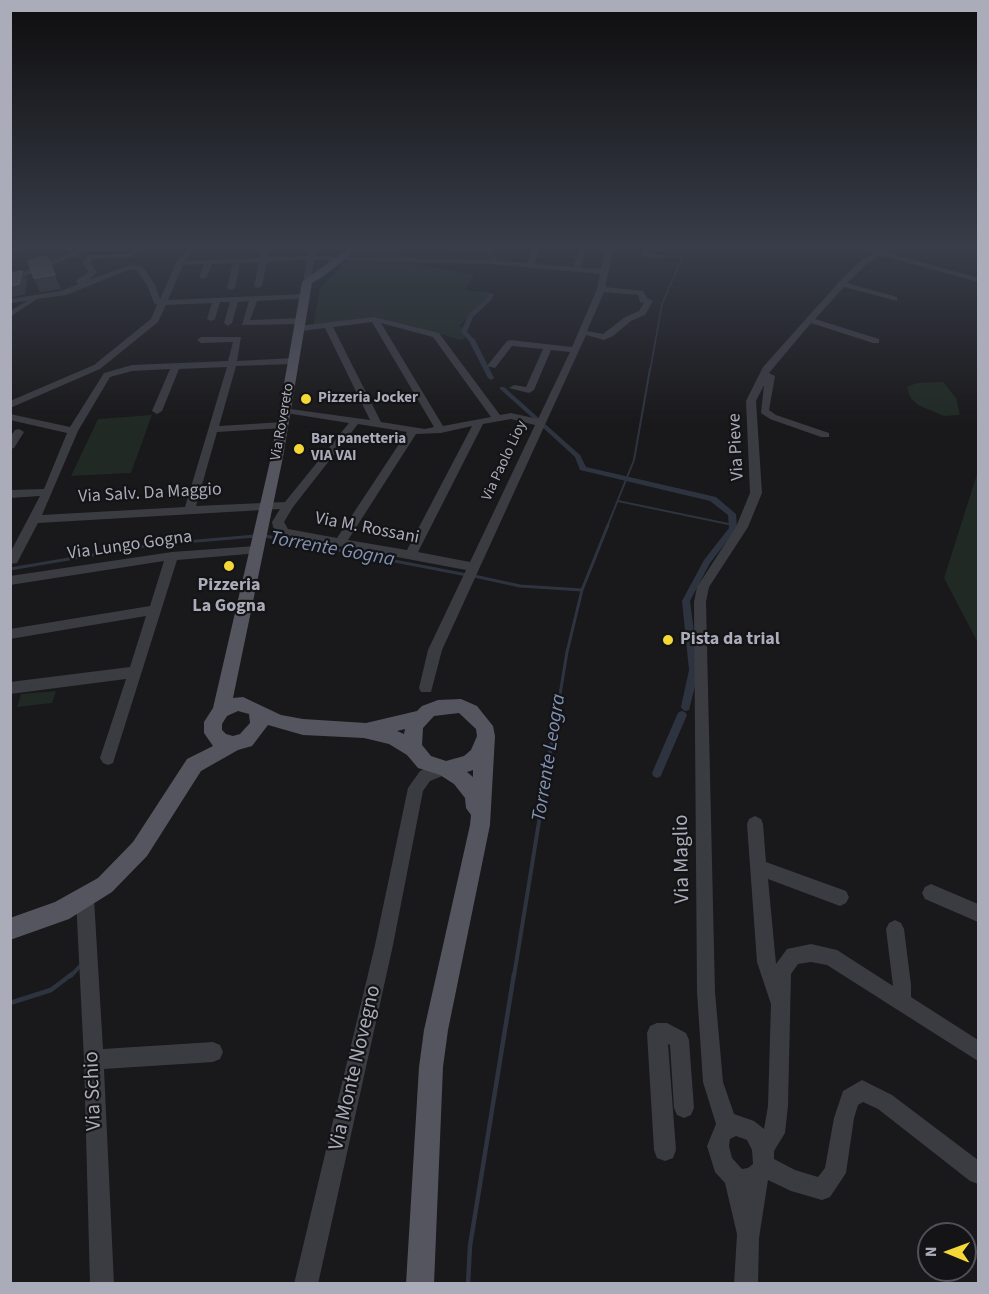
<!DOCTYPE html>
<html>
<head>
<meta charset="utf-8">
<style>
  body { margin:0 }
  #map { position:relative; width:989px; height:1294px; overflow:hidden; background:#19181a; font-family:"Source Sans 3",sans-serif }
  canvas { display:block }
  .frame { position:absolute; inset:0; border:12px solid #aaacba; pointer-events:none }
  .north { position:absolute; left:917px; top:1222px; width:60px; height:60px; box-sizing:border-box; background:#141316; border:2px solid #505058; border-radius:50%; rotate:271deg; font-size:16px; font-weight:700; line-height:24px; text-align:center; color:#aaacba }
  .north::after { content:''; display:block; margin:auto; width:21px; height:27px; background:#f4d836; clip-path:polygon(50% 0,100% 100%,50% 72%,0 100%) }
</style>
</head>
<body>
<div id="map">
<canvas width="989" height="1294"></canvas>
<div class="frame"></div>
<div class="north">N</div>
</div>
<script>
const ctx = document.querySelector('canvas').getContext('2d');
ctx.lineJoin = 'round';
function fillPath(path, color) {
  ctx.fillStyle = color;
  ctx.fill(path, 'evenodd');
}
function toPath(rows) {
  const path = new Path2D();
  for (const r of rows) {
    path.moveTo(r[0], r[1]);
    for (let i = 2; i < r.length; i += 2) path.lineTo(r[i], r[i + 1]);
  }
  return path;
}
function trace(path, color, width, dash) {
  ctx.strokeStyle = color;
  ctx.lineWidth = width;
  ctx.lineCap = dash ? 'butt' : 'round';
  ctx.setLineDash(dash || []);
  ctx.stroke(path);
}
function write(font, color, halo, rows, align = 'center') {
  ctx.font = font + ' "Source Sans 3",sans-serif';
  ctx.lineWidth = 4.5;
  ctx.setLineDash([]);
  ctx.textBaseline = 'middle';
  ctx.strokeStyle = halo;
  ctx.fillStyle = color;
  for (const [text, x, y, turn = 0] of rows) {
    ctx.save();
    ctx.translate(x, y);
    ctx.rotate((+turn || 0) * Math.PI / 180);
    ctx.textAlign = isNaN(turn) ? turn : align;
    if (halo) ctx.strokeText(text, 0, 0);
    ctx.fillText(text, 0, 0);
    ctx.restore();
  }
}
const built = toPath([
  [364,247,387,247,401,248,398,258,354,255]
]);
const green = toPath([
  [345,262,399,262,474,274,465,290,492,293,459,326,464,328,466,336,462,340,374,317,313,326,320,289],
  [943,382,956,398,960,415,944,416,918,405,910,397,907,387,917,383],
  [152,415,131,473,71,476,98,419],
  [978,471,978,643,944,578],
  [56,691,52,703,17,707,21,694]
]);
const streamFar4 = toPath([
  [650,371,662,304,687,247]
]);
const streamFar3 = toPath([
  [618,501,733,525],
  [607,527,634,460,650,369]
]);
const streamFar2 = toPath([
  [265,536,467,575],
  [10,569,151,545,255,536],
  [474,576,520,586,582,590],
  [555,725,567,652,582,590,608,525]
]);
const streamFar1 = toPath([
  [71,976,80,966],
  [514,976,555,723]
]);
const stream = toPath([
  [10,1003,51,990,72,974],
  [468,1284,470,1246,514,974]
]);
const canal = toPath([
  [484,247,489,247,497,260,497,261,493,261,484,247],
  [489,293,494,294,491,300,473,317,467,332,475,340,494,378,491,380,488,378,469,341,461,332,468,315,486,299,489,293],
  [500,387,504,387,541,420,542,422,544,423,580,455,586,467,716,497,736,514,737,528,710,563,690,601,699,670,689,710,686,711,683,710,681,707,689,670,682,601,704,560,729,528,728,515,710,501,580,470,575,457,540,425,539,423,537,422,500,389,500,387],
  [682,711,685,712,687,715,662,773,661,776,657,778,653,776,652,773,677,715,679,712,682,711]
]);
const minor = toPath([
  [20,247,30,247,10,255,10,250,20,247],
  [87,247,97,247,10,282,10,277,87,247],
  [141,247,150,247,127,258,93,259,90,263,97,272,89,280,130,265,143,267,155,285,160,299,176,263,188,247,195,247,186,261,260,258,262,247,270,247,268,257,308,256,309,247,317,247,315,256,491,260,527,263,533,247,541,247,534,264,574,267,579,247,587,247,581,268,601,269,606,247,614,247,605,287,643,291,647,298,653,301,645,315,631,321,613,336,604,340,586,335,442,650,431,692,421,692,419,688,428,650,466,570,280,535,273,527,272,522,280,509,38,523,17,563,10,564,10,553,40,496,10,498,10,490,44,489,67,433,10,420,10,414,70,427,104,373,132,365,228,361,233,342,201,343,197,340,201,337,241,337,237,361,293,358,297,361,293,364,236,366,219,426,283,422,288,425,283,428,217,432,196,506,285,502,349,423,286,413,283,412,283,408,370,420,325,328,301,331,297,328,298,326,374,317,439,333,500,415,511,413,538,419,570,352,551,350,534,390,529,393,509,388,514,385,526,387,543,349,512,346,495,368,487,366,507,341,510,340,572,347,597,289,600,274,491,264,314,260,311,282,307,284,303,282,307,260,267,262,262,286,258,288,254,286,259,262,240,263,235,288,231,290,227,288,233,263,212,264,207,277,203,279,199,277,204,264,183,265,168,300,306,294,310,296,309,298,257,301,250,320,302,318,306,321,302,324,242,325,249,301,238,302,232,323,228,326,224,323,230,302,220,302,215,319,211,321,207,319,212,303,166,305,158,322,100,369,10,408,10,401,94,365,151,319,157,305,154,303,147,285,137,271,131,269,66,295,37,299,10,317,10,311,27,301,10,303,10,299,61,291,79,284,76,282,77,280,89,272,82,263,88,255,126,254,141,247],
  [604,292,638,295,640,302,644,303,639,311,625,317,603,334,587,331,604,292],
  [372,322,434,427,425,429,381,422,333,327,372,322],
  [381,323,433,337,491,417,443,426,381,323],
  [227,367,185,507,42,515,78,431,110,377,132,371,170,369,152,411,157,414,162,411,179,369,227,367],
  [511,419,535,425,470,562,418,552,483,424,511,419],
  [358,424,407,432,337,538,288,529,284,522,293,507,358,424],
  [472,426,407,550,348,540,416,434,441,433,472,426],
  [483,247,486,249,482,251,447,250,443,248,483,247],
  [642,247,650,247,649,252,666,256,662,258,642,256,642,247],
  [854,247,866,247,872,250,868,252,854,247],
  [875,249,978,278,978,282,872,253,871,251,875,249],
  [875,254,878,254,878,258,868,263,847,283,897,297,897,301,844,287,815,319,879,339,879,343,873,343,811,323,769,373,775,376,769,410,776,415,829,433,829,437,821,437,770,419,761,413,764,385,756,401,762,493,748,527,709,587,706,602,715,992,723,1082,734,1114,754,1121,764,1129,768,1106,771,1004,757,962,747,824,749,819,755,816,761,819,763,824,766,862,846,891,849,897,846,903,840,906,768,879,776,964,787,949,811,944,837,950,893,986,886,929,889,923,895,920,901,923,904,929,911,985,911,997,978,1040,978,1061,827,965,811,962,798,964,791,974,788,1106,785,1133,774,1151,774,1159,795,1170,818,1177,825,1168,834,1118,843,1091,862,1080,892,1095,978,1160,978,1184,970,1181,878,1109,863,1102,858,1105,854,1118,846,1173,830,1197,822,1200,791,1191,768,1180,759,1238,758,1284,734,1284,737,1234,725,1183,715,1172,707,1146,716,1124,703,1082,697,992,694,602,697,587,736,527,750,493,746,401,763,367,839,282,862,259,875,254],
  [736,1136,747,1140,752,1150,753,1164,748,1168,742,1169,732,1158,729,1146,730,1139,736,1136],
  [19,429,24,432,14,448,10,449,10,437,15,430,19,429],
  [255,546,261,550,259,553,177,560,113,763,108,765,103,763,100,758,126,679,10,694,10,682,130,667,146,616,10,639,10,629,150,606,164,561,10,585,10,576,172,552,255,546],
  [442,762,447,764,450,769,447,774,430,781,423,791,393,945,318,1284,294,1284,375,945,408,788,420,771,442,762],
  [931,884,978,904,978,922,925,899,922,893,925,887,931,884],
  [85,890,91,893,94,899,103,1049,213,1042,220,1045,223,1052,220,1059,213,1062,104,1069,114,1284,90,1284,84,1060,76,899,79,893,85,890],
  [657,1023,667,1023,686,1033,689,1040,694,1108,691,1115,684,1118,677,1115,674,1108,670,1045,668,1044,676,1150,673,1158,665,1161,657,1158,654,1150,647,1033,650,1026,657,1023]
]);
const major = toPath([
  [350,247,360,247,324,276,312,283,283,457,233,698,243,697,281,715,303,719,366,723,417,711,422,706,438,700,461,699,477,706,493,726,495,736,490,825,448,1030,443,1067,434,1284,406,1284,419,1067,424,1030,470,825,471,815,466,808,465,798,454,784,440,775,418,768,407,755,389,744,364,738,303,735,268,725,252,746,238,750,201,771,147,856,112,892,69,919,10,940,10,918,55,902,98,878,133,842,187,759,213,746,204,733,204,722,213,708,271,457,302,282,350,247],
  [238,711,249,714,250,723,240,734,233,736,226,734,222,730,222,724,227,716,238,711],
  [459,713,476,729,477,736,471,750,464,756,446,761,431,756,422,745,423,728,434,716,459,713],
  [405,729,404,734,397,731,405,729],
  [473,770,473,777,467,772,473,770]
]);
const shadedWall = toPath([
  [47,256,61,289,40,292,34,278],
  [22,271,27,281,25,294,10,298,10,286]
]);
const building = toPath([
  [47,256,55,275,34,278,28,261,47,256],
  [22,271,19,284,10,286,10,273,22,271]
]);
const markers = [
  [306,399,6,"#f4d836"],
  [299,449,6,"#f4d836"],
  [229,566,6,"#f4d836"],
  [668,640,6,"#f4d836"]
];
const farPoinames = [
  ["Pizzeria Jocker",318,399],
  ["Bar panetteria",311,440],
  ["VIA VAI",311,457]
];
const farStreetnames = [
  ["Via Rovereto",283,422,-80],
  ["Via Paolo Lioy",505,461,-65]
];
const streetNames = [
  ["Via Pieve",737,447,-93],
  ["Via Salv. Da Maggio",150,494,-3],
  ["Via M. Rossani",367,529,11],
  ["Via Lungo Gogna",130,546,-8]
];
const poiNames = [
  ["Pizzeria",229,586],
  ["La Gogna",229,607],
  ["Pista da trial",680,640,"left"]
];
const waterNames = [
  ["Torrente Gogna",332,550,10],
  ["Torrente Leogra",550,758,-81]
];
const nearStreetnames = [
  ["Via Maglio",683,859,-91],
  ["Via Monte Novegno",356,1068,-77],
  ["Via Schio",94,1091,-92]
];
fillPath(built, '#252428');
fillPath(green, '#202923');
trace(streamFar4, '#2e343f', 1.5);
trace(streamFar3, '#2e343f', 2);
trace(streamFar2, '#2e343f', 3);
trace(streamFar1, '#2e343f', 4);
trace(stream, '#2e343f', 4.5);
fillPath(canal, '#2e343f');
fillPath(minor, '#3b3b42');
fillPath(major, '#55555f');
fillPath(shadedWall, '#303033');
fillPath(building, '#525258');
trace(building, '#606067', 1.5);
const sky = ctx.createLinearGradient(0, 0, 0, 428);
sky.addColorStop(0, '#0e0d0e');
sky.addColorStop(0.58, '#383d49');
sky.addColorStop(1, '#383d4900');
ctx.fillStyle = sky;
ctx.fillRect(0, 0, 989, 428);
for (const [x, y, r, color] of markers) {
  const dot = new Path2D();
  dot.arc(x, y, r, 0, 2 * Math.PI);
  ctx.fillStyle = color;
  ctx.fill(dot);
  trace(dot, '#141316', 2);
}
write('bold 15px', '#aaacba', '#141316', farPoinames, 'left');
write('15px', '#aaacba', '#141316', farStreetnames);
write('18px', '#aaacba', '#141316', streetNames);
write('bold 18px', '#aaacba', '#141316', poiNames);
write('italic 20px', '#8193b5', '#141316', waterNames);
write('21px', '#aaacba', '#141316', nearStreetnames);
</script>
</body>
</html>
